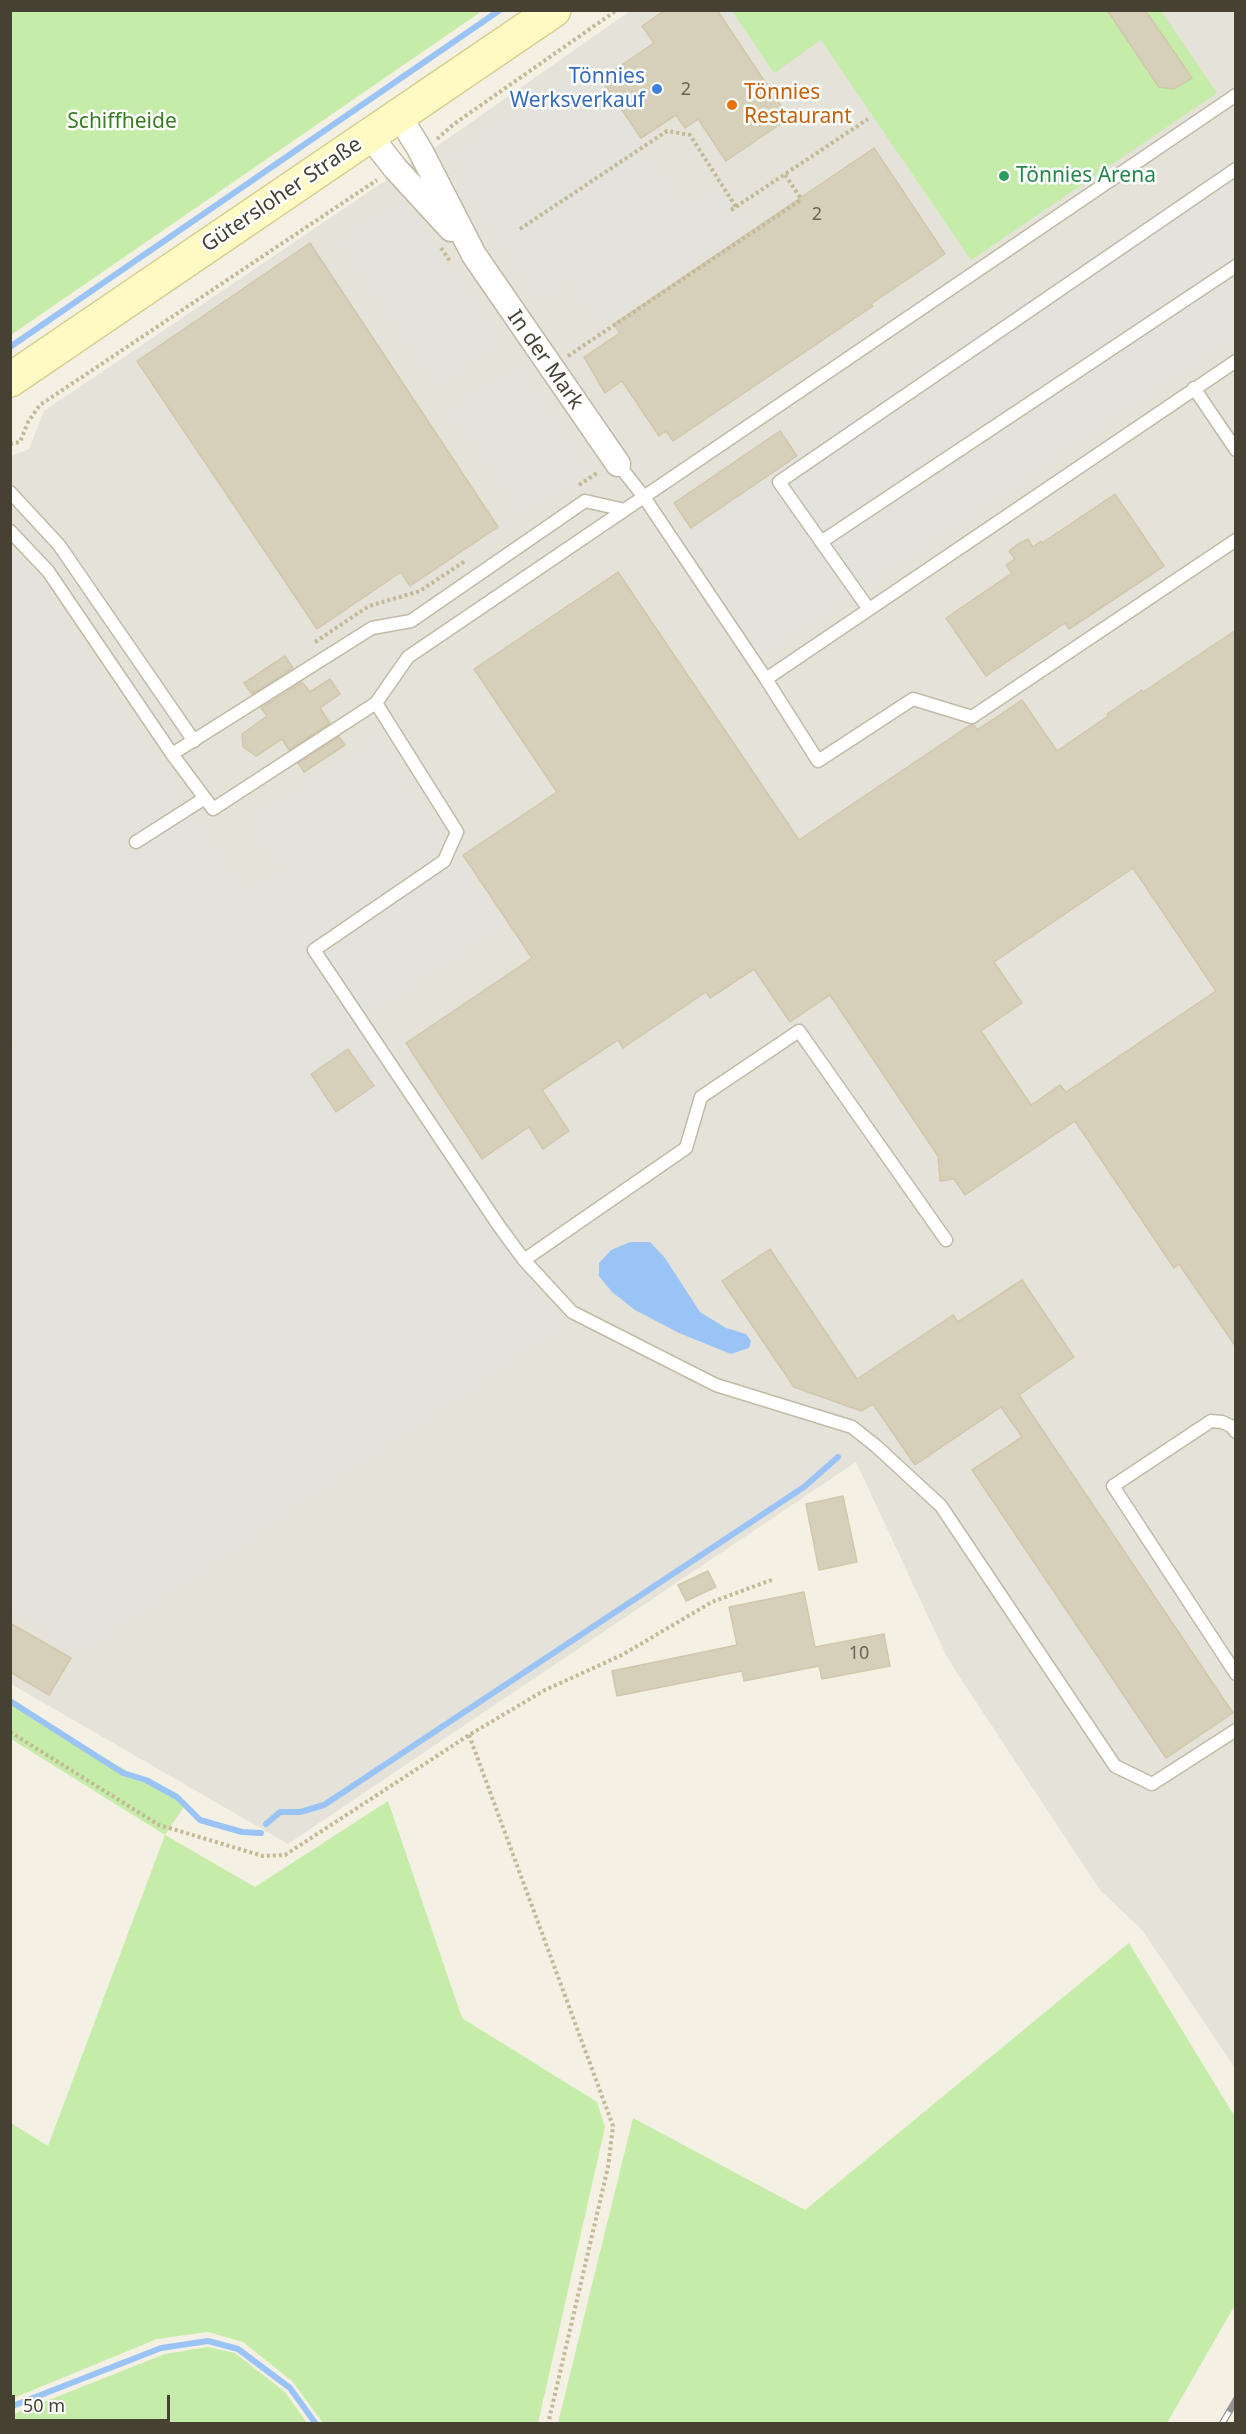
<!DOCTYPE html>
<html>
<head>
<meta charset="utf-8">
<style>
  body { margin:0 }
  #map { position:relative; width:1246px; height:2434px; overflow:hidden; background:#f4f1e4; font-family:"Noto Sans",sans-serif }
  canvas { display:block }
  .frame { position:absolute; inset:0; border:12px solid #464133; pointer-events:none }
  .scale { position:absolute; left:12px; top:2395px; width:158px; height:27px; box-sizing:border-box; border:3px solid #464133; border-top:0; padding-left:8px; font-size:18px; line-height:21px; white-space:nowrap; color:#464133; -webkit-text-stroke:4px #fff; paint-order:stroke }
</style>
</head>
<body>
<div id="map">
<canvas width="1246" height="2434"></canvas>
<div class="frame"></div>
<div class="scale">50 m</div>
</div>
<script>
const ctx = document.querySelector('canvas').getContext('2d');
ctx.lineJoin = 'round';
function fillPath(path, color) {
  ctx.fillStyle = color;
  ctx.fill(path, 'evenodd');
}
function toPath(rows) {
  const path = new Path2D();
  for (const r of rows) {
    path.moveTo(r[0], r[1]);
    for (let i = 2; i < r.length; i += 2) path.lineTo(r[i], r[i + 1]);
  }
  return path;
}
function trace(path, color, width, dash) {
  ctx.strokeStyle = color;
  ctx.lineWidth = width;
  ctx.lineCap = dash ? 'butt' : 'round';
  ctx.setLineDash(dash || []);
  ctx.stroke(path);
}
function write(font, color, halo, rows, align = 'center') {
  ctx.font = font + ' "Noto Sans",sans-serif';
  ctx.lineWidth = 5;
  ctx.setLineDash([]);
  ctx.textBaseline = 'middle';
  ctx.strokeStyle = halo;
  ctx.fillStyle = color;
  for (const [text, x, y, turn = 0] of rows) {
    ctx.save();
    ctx.translate(x, y);
    ctx.rotate((+turn || 0) * Math.PI / 180);
    ctx.textAlign = isNaN(turn) ? turn : align;
    if (halo) ctx.strokeText(text, 0, 0);
    ctx.fillText(text, 0, 0);
    ctx.restore();
  }
}
const industrial = toPath([
  [630,11,1235,11,1235,2068,1142,1930,1100,1890,955,1670,946,1655,856,1462,288,1844,11,1684,11,456,29,449,44,411,453,135]
]);
const green = toPath([
  [11,10,482,10,482,11,11,335],
  [732,11,1161,11,1217,93,971,260,821,40,774,73],
  [11,1703,185,1805,165,1835,255,1887,388,1801,462,2018,597,2102,605,2127,538,2423,323,2423,293,2382,243,2342,208,2332,157,2339,11,2399,11,2123,48,2146,165,1835,11,1739],
  [1129,1943,1235,2117,1235,2305,1167,2423,558,2423,633,2118,805,2210],
  [208,2347,235,2353,285,2392,307,2423,11,2423,11,2415,165,2354]
]);
const parking = toPath([
  [587,65,679,207,540,301,460,180,457,153],
  [1235,157,1235,336,759,657,677,536],
  [717,187,746,229,603,326,573,282],
  [402,200,499,344,436,386,339,241],
  [514,367,585,473,522,515,451,410],
  [10,548,36,575,240,893,11,1044],
  [377,738,406,782,279,866,250,821],
  [408,786,502,927,355,1023,563,1326,82,1652,11,1610,11,1050]
]);
const water = toPath([
  [630,1242,650,1242,665,1258,700,1312,726,1328,746,1334,751,1341,749,1348,731,1354,679,1333,635,1310,612,1292,599,1276,599,1263,611,1250]
]);
const stream = toPath([
  [10,347,500,10],
  [10,1701,123,1773,146,1780,177,1797,200,1820,242,1832,261,1833],
  [266,1824,280,1812,300,1812,324,1805,804,1487,838,1457],
  [10,2407,161,2348,208,2341,238,2349,290,2388,316,2424]
]);
const building = toPath([
  [665,10,717,10,789,118,726,161,698,119,685,128,676,115,641,138,601,79,654,43,642,26,665,10],
  [1107,10,1145,10,1192,78,1174,89,1159,87,1107,10],
  [874,148,945,254,871,304,873,306,673,441,666,431,659,436,622,381,605,393,584,357,620,333,614,324,874,148],
  [310,243,498,527,410,586,401,572,317,629,137,361,310,243],
  [780,431,797,456,691,528,674,503,780,431],
  [1115,494,1164,566,1069,629,1065,623,986,676,946,618,1012,573,1006,565,1015,559,1009,551,1018,544,1028,539,1033,547,1041,541,1042,543,1115,494],
  [618,572,799,840,970,725,974,725,977,730,1022,700,1057,751,1108,716,1107,714,1142,690,1143,692,1236,630,1236,1347,1179,1264,1174,1268,1075,1121,965,1195,954,1179,940,1181,938,1156,830,995,790,1022,754,969,710,998,706,992,623,1048,618,1040,542,1090,569,1131,543,1149,529,1127,482,1159,406,1043,532,958,463,855,557,792,474,669,618,572],
  [1133,868,1216,991,1066,1092,1060,1085,1031,1105,981,1031,1022,1003,994,962,1133,868],
  [285,656,293,668,252,694,244,683,285,656],
  [330,679,340,694,320,708,330,723,289,750,282,739,256,756,243,747,242,734,267,716,261,708,302,682,310,692,330,679],
  [339,737,345,745,304,772,298,763,339,737],
  [348,1049,374,1086,336,1112,311,1074,348,1049],
  [770,1249,857,1379,953,1315,958,1322,1022,1280,1074,1357,1019,1395,1233,1713,1166,1758,972,1470,1022,1437,1001,1407,915,1465,873,1404,861,1411,794,1387,722,1281,770,1249],
  [843,1496,857,1562,819,1570,806,1504,843,1496],
  [708,1571,716,1587,686,1601,678,1585,708,1571],
  [804,1592,815,1647,884,1634,890,1666,822,1679,819,1666,744,1681,742,1671,617,1696,612,1671,737,1645,729,1607,804,1592],
  [10,1623,71,1658,49,1695,10,1672,10,1623]
]);
const path = toPath([
  [437,139,454,124,617,10],
  [785,175,802,200],
  [731,210,868,119],
  [520,229,667,131,690,135,736,207],
  [441,248,450,261],
  [568,356,802,199],
  [10,444,20,442,28,422,40,405,377,180],
  [579,485,597,473],
  [315,642,369,606,420,591,465,561],
  [10,1732,159,1825,263,1856,285,1855,469,1735,545,1690,622,1655,712,1602,774,1579],
  [469,1735,613,2126,608,2167,548,2424]
]);
const lane = toPath([
  [1194,388,1236,450],
  [618,464,644,497,766,679,1236,361],
  [10,492,59,545,194,741],
  [10,531,48,571,172,754,213,809,376,703,408,657,1236,95],
  [821,542,1236,266],
  [868,608,779,482,1236,169],
  [766,679,818,761,913,699,972,717,1236,540],
  [376,703,457,832,444,861,314,950,499,1226,524,1260,572,1312,716,1385,852,1427,876,1446,941,1506,1115,1766,1152,1784,1236,1730],
  [172,754,372,628,411,621,585,501,625,510],
  [136,842,205,798],
  [524,1260,686,1148,701,1097,799,1031,946,1240],
  [1236,1432,1231,1426,1222,1422,1211,1421,1113,1486,1236,1674]
]);
const street = toPath([
  [399,116,420,150,474,255,618,464],
  [370,136,395,168,451,229]
]);
const secondary = toPath([
  [10,380,554,10]
]);
const rail = toPath([
  [1222,2424,1236,2400]
]);
const markers = [
  [657,89,6,"#3f7fe0"],
  [732,105,6,"#e8710a"],
  [1004,176,6,"#2e9e5b"]
];
const numberNames = [
  ["2",686,90],
  ["2",817,215],
  ["10",859,1654]
];
const shopNames = [
  ["Tönnies",645,77],
  ["Werksverkauf",645,101]
];
const foodNames = [
  ["Tönnies",744,93],
  ["Restaurant",744,117]
];
const parkNames = [
  ["Schiffheide",122,122]
];
const leisureNames = [
  ["Tönnies Arena",1016,176]
];
const streetNames = [
  ["Gütersloher Straße",282,195,-34],
  ["In der Mark",545,360,55]
];
fillPath(industrial, '#e5e2d9');
fillPath(green, '#c5eca9');
fillPath(parking, '#e4e2dd');
fillPath(water, '#9bc4f6');
trace(stream, '#9bc4f6', 6);
fillPath(building, '#d6cfb9');
trace(building, '#d1c8ab', 1.5);
trace(lane, '#c0baa6', 15);
trace(street, '#c0baa6', 27);
trace(secondary, '#d7cf90', 36);
trace(path, '#c3b996', 4, [3, 3]);
trace(lane, '#fff', 12);
trace(street, '#fff', 24);
trace(secondary, '#fff9c3', 33);
trace(rail, '#959595', 7);
trace(rail, '#fff', 4.5, [14]);
for (const [x, y, r, color] of markers) {
  const dot = new Path2D();
  dot.arc(x, y, r, 0, 2 * Math.PI);
  ctx.fillStyle = color;
  ctx.fill(dot);
  trace(dot, '#fff', 2);
}
write('18px', '#6a6454', null, numberNames);
write('21px', '#366cbe', '#fff', shopNames, 'right');
write('21px', '#c56008', '#fff', foodNames, 'left');
write('21px', '#387d22', '#fff', parkNames);
write('21px', '#27864d', '#fff', leisureNames, 'left');
write('21px', '#464133', '#fff', streetNames);
</script>
</body>
</html>
